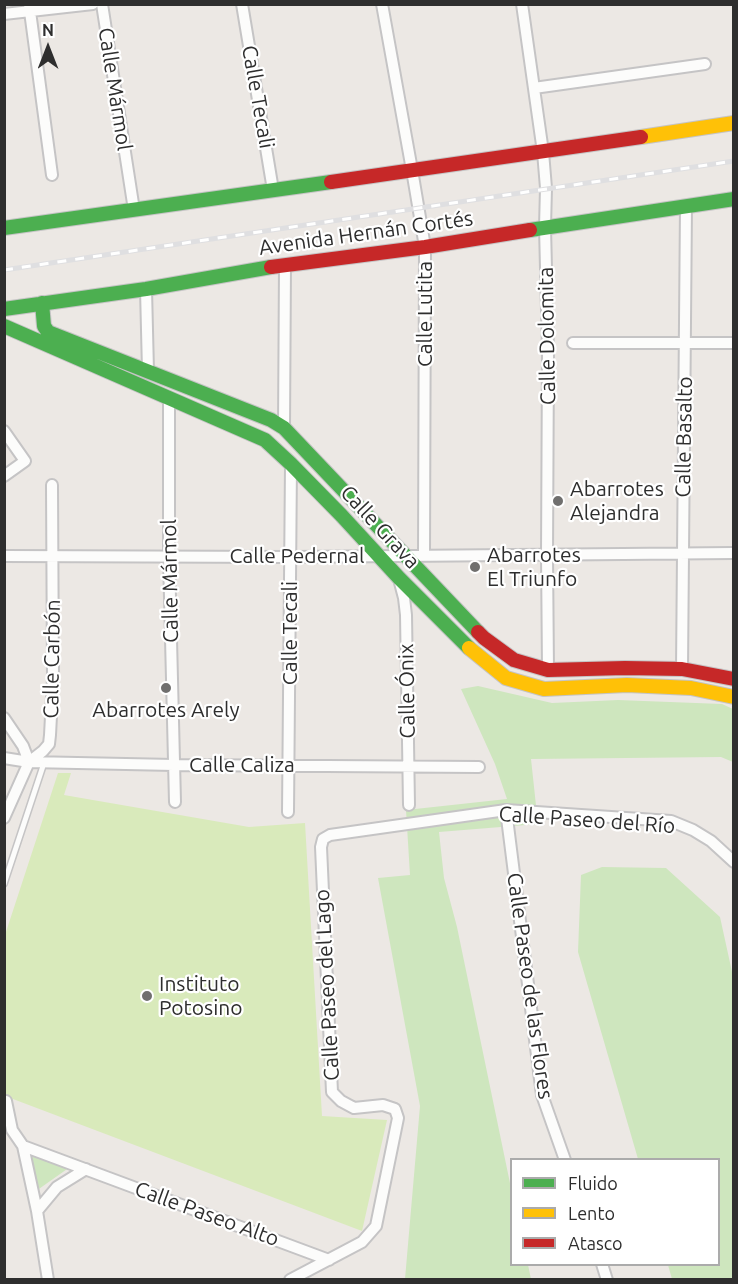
<!DOCTYPE html>
<html>
<head>
<meta charset="utf-8">
<style>
  body { margin:0 }
  #map { position:relative; width:738px; height:1284px; overflow:hidden; background:#ece8e4; font-family:Ubuntu,sans-serif }
  canvas { display:block }
  .frame { position:absolute; inset:0; border:6px solid #2e2e2e; pointer-events:none }
  .legend { position:absolute; left:510px; top:1158px; width:210px; height:108px; box-sizing:border-box; background:#fff; border:2px solid #ababab; margin:0; padding:8px 10px; list-style:none; font-size:18px; color:#2e2e2e }
  .legend li { display:flex; align-items:center; gap:12px; height:30px }
  .legend b { width:30px; border:2px solid #ababab }
  .north { position:absolute; left:18px; top:18px; width:60px; height:60px; -webkit-text-stroke:4px #fff; paint-order:stroke; rotate:0deg; font-size:16px; font-weight:700; line-height:24px; text-align:center; color:#2e2e2e }
  .north::after { content:''; display:block; margin:auto; width:21px; height:27px; background:#2e2e2e; clip-path:polygon(50% 0,100% 100%,50% 72%,0 100%) }
</style>
</head>
<body>
<div id="map">
<canvas width="738" height="1284"></canvas>
<div class="frame"></div>
<ul class="legend">
<li><b style="height:8px;background:#4caf50"></b>Fluido</li>
<li><b style="height:8px;background:#ffc107"></b>Lento</li>
<li><b style="height:8px;background:#c62828"></b>Atasco</li>
</ul>
<div class="north">N</div>
</div>
<script>
const ctx = document.querySelector('canvas').getContext('2d');
ctx.lineJoin = 'round';
function fillPath(path, color) {
  ctx.fillStyle = color;
  ctx.fill(path, 'evenodd');
}
function toPath(rows) {
  const path = new Path2D();
  for (const r of rows) {
    path.moveTo(r[0], r[1]);
    for (let i = 2; i < r.length; i += 2) path.lineTo(r[i], r[i + 1]);
  }
  return path;
}
function trace(path, color, width, dash) {
  ctx.strokeStyle = color;
  ctx.lineWidth = width;
  ctx.lineCap = dash ? 'butt' : 'round';
  ctx.setLineDash(dash || []);
  ctx.stroke(path);
}
function write(font, color, halo, rows, align = 'center') {
  ctx.font = font + ' Ubuntu,sans-serif';
  ctx.lineWidth = 4.5;
  ctx.setLineDash([]);
  ctx.textBaseline = 'middle';
  ctx.strokeStyle = halo;
  ctx.fillStyle = color;
  for (const [text, x, y, turn = 0] of rows) {
    ctx.save();
    ctx.translate(x, y);
    ctx.rotate((+turn || 0) * Math.PI / 180);
    ctx.textAlign = isNaN(turn) ? turn : align;
    if (halo) ctx.strokeText(text, 0, 0);
    ctx.fillText(text, 0, 0);
    ctx.restore();
  }
}
const green = toPath([
  [478,686,552,703,618,700,722,704,733,709,733,762,721,757,531,759,538,824,439,832,444,878,457,927,511,1188,512,1264,528,1265,531,1279,405,1279,420,1106,378,878,410,875,406,810,507,799,495,764,461,689],
  [602,867,666,868,720,917,734,981,733,1279,672,1279,668,1265,718,1264,718,1160,638,1159,578,952,581,875],
  [31,1151,70,1167,36,1191,28,1156]
]);
const pitch = toPath([
  [58,773,71,773,64,795,87,799,249,827,305,823,322,1116,387,1120,362,1231,5,1096,5,935]
]);
const lane = toPath([
  [4,884,44,763]
]);
const street = toPath([
  [29,4,52,175],
  [102,4,134,210],
  [242,4,273,190],
  [382,4,412,170,425,247,424,556],
  [522,4,543,152,546,188,545,227,548,352,547,555,548,670],
  [4,14,93,4],
  [534,88,705,64],
  [146,289,148,371],
  [573,343,734,343],
  [169,398,169,557,175,802],
  [284,428,285,265],
  [4,431,25,461,4,476],
  [4,556,290,557,734,553],
  [399,579,404,598,406,615,409,805],
  [682,669,686,206],
  [4,718,23,746,29,762],
  [4,758,29,762,174,765,479,767],
  [506,810,542,1095,565,1160],
  [288,812,291,464],
  [4,818,29,762,43,751,49,744,50,735,53,678,52,485],
  [6,1101,12,1130,23,1146,329,1260],
  [23,1146,37,1211,48,1280],
  [37,1211,57,1187,86,1169],
  [602,1264,607,1280],
  [290,1280,362,1242,376,1226,398,1118,395,1109,383,1105,354,1108,341,1101,332,1092,321,847,323,839,330,835,506,810,671,821,693,830,711,841,734,862]
]);
const fast = toPath([
  [4,228,331,182],
  [530,230,734,199],
  [42,303,44,326,48,332,271,420,284,428,478,632],
  [4,309,146,289,271,267],
  [4,326,265,440,291,464,342,516,399,578,469,648]
]);
const slow = toPath([
  [641,137,734,123],
  [469,648,506,678,544,689,627,685,691,688,734,697]
]);
const jam = toPath([
  [331,182,641,137],
  [271,267,425,247,530,230],
  [478,632,484,638,514,660,548,670,625,668,682,669,734,679]
]);
const rail = toPath([
  [4,270,734,161]
]);
const markers = [
  [558,501,6,"#706f6e"],
  [475,567,6,"#706f6e"],
  [166,688,6,"#706f6e"],
  [147,996,6,"#706f6e"]
];
const streetNames = [
  ["Calle Mármol",115,89,81],
  ["Calle Tecali",258,97,80],
  ["Avenida Hernán Cortés",366,233,-8],
  ["Calle Lutita",425,314,-90],
  ["Calle Dolomita",547,336,-91],
  ["Calle Basalto",684,437,-89],
  ["Calle Grava",380,527,47],
  ["Calle Pedernal",297,556],
  ["Calle Mármol",170,581,-91],
  ["Calle Tecali",290,633,-90],
  ["Calle Carbón",52,659,-89],
  ["Calle Ónix",407,691,-91],
  ["Calle Caliza",242,765],
  ["Calle Paseo del Río",587,820,4],
  ["Calle Paseo del Lago",327,985,-93],
  ["Calle Paseo de las Flores",530,986,82],
  ["Calle Paseo Alto",207,1214,20]
];
const poiNames = [
  ["Abarrotes",570,489],
  ["Alejandra",570,513],
  ["Abarrotes",487,555],
  ["El Triunfo",487,579],
  ["Abarrotes Arely",166,710,"center"],
  ["Instituto",159,984],
  ["Potosino",159,1008]
];
fillPath(green, '#cee6be');
fillPath(pitch, '#d9eabb');
trace(lane, '#c5c4c5', 8);
trace(street, '#c5c4c5', 14);
trace(fast, '#c5c4c5', 16);
trace(slow, '#c5c4c5', 16);
trace(jam, '#c5c4c5', 16);
trace(lane, '#fcfcfb', 5);
trace(street, '#fcfcfb', 10);
trace(fast, '#4caf50', 14);
trace(slow, '#ffc107', 14);
trace(jam, '#c62828', 14);
trace(rail, '#dfdfe1', 5);
trace(rail, '#fff', 3, [9]);
for (const [x, y, r, color] of markers) {
  const dot = new Path2D();
  dot.arc(x, y, r, 0, 2 * Math.PI);
  ctx.fillStyle = color;
  ctx.fill(dot);
  trace(dot, '#fff', 2);
}
write('21px', '#2e2e2e', '#fff', streetNames);
write('21px', '#2e2e2e', '#fff', poiNames, 'left');
</script>
</body>
</html>
